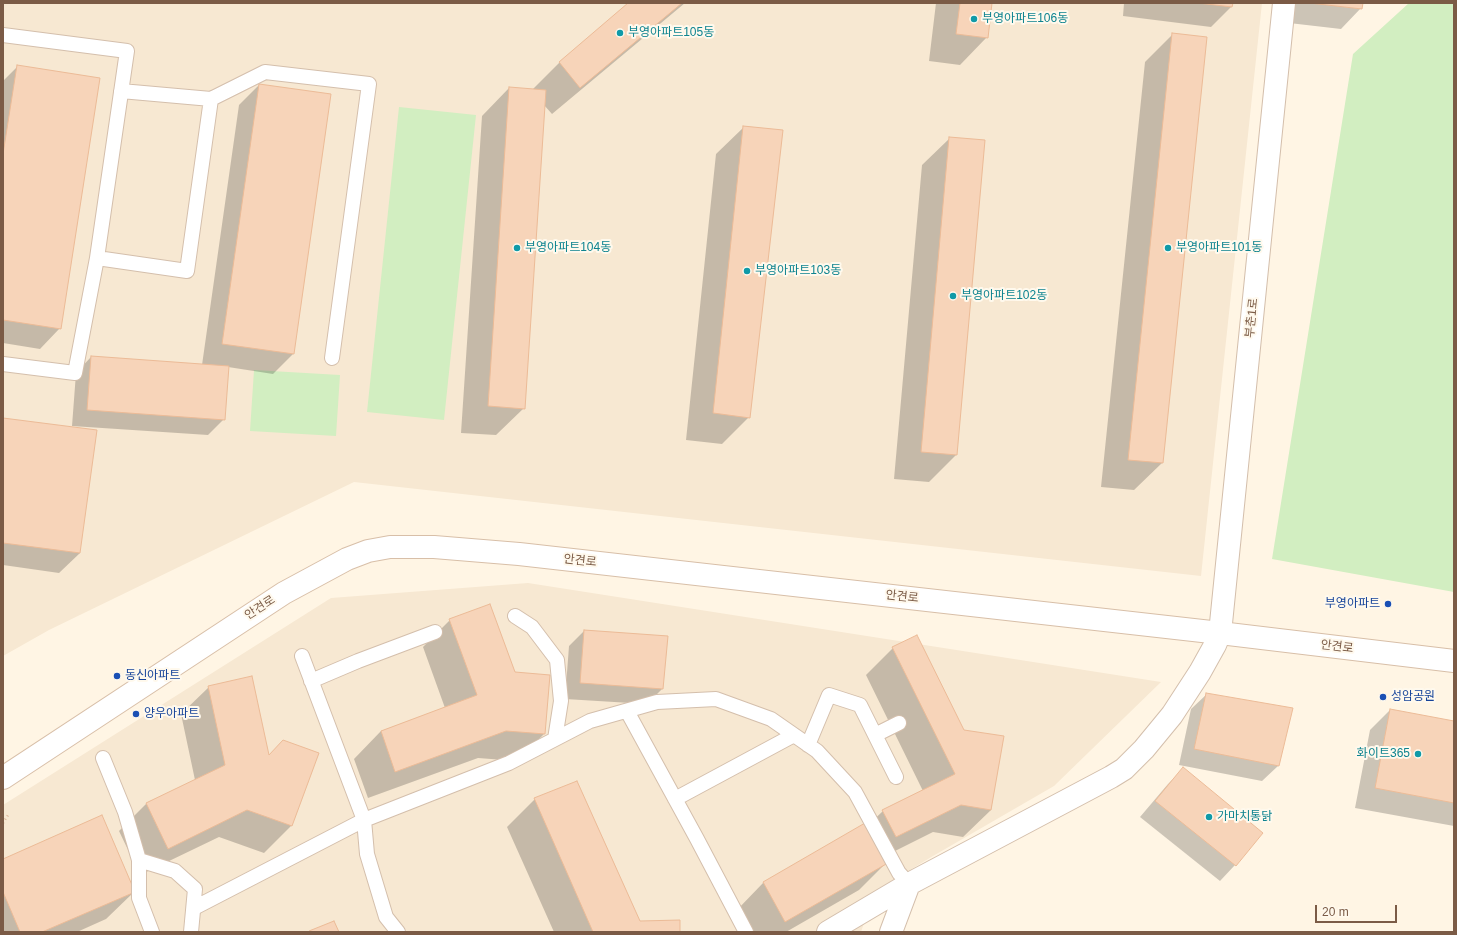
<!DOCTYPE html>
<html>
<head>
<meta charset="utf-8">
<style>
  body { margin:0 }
  #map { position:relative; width:1457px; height:935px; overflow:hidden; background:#fff5e4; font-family:Arial,sans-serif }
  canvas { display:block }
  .frame { position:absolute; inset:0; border:4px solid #7b5b46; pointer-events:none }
  .scale { position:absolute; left:1315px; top:905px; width:82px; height:18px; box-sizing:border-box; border:2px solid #7b5b46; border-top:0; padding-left:5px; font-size:12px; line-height:14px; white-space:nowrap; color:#7b5b46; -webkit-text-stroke:3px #fff9ed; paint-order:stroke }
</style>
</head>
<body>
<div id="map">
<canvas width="1457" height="935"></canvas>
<div class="frame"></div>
<div class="scale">20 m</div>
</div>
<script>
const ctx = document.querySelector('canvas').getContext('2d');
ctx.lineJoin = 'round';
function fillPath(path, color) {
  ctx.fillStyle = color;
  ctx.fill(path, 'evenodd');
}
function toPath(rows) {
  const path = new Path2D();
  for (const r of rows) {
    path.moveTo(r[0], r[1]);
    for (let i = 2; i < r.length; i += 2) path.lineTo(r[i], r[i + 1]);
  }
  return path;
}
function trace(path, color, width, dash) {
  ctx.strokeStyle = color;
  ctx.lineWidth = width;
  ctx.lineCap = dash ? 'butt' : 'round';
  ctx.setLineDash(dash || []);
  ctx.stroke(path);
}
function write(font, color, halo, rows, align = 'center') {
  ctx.font = font + ' Arial,"Noto Sans KR",sans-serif';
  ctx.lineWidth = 4;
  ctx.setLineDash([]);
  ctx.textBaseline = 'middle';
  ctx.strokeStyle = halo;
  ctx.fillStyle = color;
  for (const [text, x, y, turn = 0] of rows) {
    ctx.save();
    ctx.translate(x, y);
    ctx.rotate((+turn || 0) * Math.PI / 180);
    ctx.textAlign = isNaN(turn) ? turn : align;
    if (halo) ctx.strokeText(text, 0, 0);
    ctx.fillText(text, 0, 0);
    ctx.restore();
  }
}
const residential = toPath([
  [3,3,1262,3,1201,576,354,482,49,630,3,656],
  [528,583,1161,682,1054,786,933,856,875,891,861,932,3,932,3,805,331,598]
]);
const green = toPath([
  [1409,3,1454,3,1454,592,1272,559,1353,54],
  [399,107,476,115,444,420,367,412],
  [254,370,340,375,336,436,250,431]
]);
const shadow = toPath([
  [630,3,685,3,552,114,544,105,524,408,496,435,461,433,482,116,509,88,532,90,559,63],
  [936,3,991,3,987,37,960,65,929,61],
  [1124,3,1232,3,1231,7,1211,27,1123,16],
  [1292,3,1362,3,1361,8,1341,29,1289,23],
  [1173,34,1162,463,1134,490,1101,487,1145,62],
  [17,67,60,328,40,349,3,343,3,81],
  [259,85,293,354,273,374,228,367,224,419,208,435,72,426,76,373,91,357,202,365,239,105],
  [744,127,749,417,722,444,686,440,716,154],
  [950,138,956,455,929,482,894,479,922,165],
  [3,419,80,553,59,573,3,565],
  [450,620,514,673,544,734,517,761,478,758,368,798,354,759,381,731,445,708,423,647],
  [584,631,662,689,647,704,565,699,569,646],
  [893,648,963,731,1003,737,991,810,963,837,933,832,883,857,887,862,859,890,786,932,748,932,736,911,763,883,865,825,866,827,883,811,923,791,866,675],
  [209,687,268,757,318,754,291,826,264,853,219,837,140,875,119,831,146,804,195,780,181,714],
  [1207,694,1278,766,1262,781,1179,765,1191,709],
  [1390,710,1454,722,1454,826,1355,808,1370,730],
  [1183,769,1235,865,1220,881,1140,817,1168,784],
  [535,799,639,922,679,932,554,932,507,827],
  [3,860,134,892,106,919,77,932,3,932]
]);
const building = toPath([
  [628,3,682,3,580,88,559,62,628,3],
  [960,3,992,3,988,38,956,34,960,3],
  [1198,3,1233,3,1232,7,1198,3],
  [1309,3,1363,3,1362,9,1309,3],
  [1172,33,1207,37,1163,463,1128,460,1172,33],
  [17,65,100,78,61,329,3,320,3,154,17,65],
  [259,84,331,94,294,354,222,344,259,84],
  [509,87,546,90,525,409,488,406,509,87],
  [743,126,783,130,750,418,713,413,743,126],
  [949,137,985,140,957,455,921,452,949,137],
  [91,356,229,366,225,420,87,410,91,356],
  [3,418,97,430,80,553,3,543,3,418],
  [490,604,515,672,550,675,545,734,506,731,395,772,381,731,477,695,449,619,490,604],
  [584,630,668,636,663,689,580,683,584,630],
  [917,635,964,730,1004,736,991,810,961,805,896,837,882,810,955,774,892,647,917,635],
  [252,676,269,755,283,740,319,753,292,826,247,810,168,849,146,803,225,765,208,686,252,676],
  [1206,693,1293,708,1279,766,1194,749,1206,693],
  [1390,709,1454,721,1454,803,1375,788,1390,709],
  [1183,767,1263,833,1236,866,1155,801,1183,767],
  [577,781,640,921,680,920,680,932,593,932,534,798,577,781],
  [102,815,135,892,42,932,20,932,3,892,3,859,102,815],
  [865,823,888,863,785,922,763,882,865,823],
  [334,921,339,932,310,932,309,931,334,921]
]);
const path = toPath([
  [3,823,8,815]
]);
const service = toPath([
  [3,35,127,51,97,258,75,373,3,364],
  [121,91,211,99],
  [97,258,187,271,211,99,265,72,369,84,332,358],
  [515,616,532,627,557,660,561,701,555,739],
  [302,656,364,820,367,854,386,917,398,932],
  [311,681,358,661,435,632],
  [627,711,697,839,746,932],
  [875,735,899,723],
  [808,745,829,695,860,705,896,777],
  [103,758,125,812,139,860,175,871,195,889,191,932],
  [675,799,794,735],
  [139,860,139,898,152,932],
  [194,908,364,820,509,763,590,721,657,702,716,699,771,719,817,751,855,792,899,873,909,884]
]);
const minor = toPath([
  [828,932,909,884,1111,777,1124,769,1144,749,1172,715,1200,672,1215,645,1220,633,1284,3],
  [891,932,909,884]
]);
const secondary = toPath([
  [3,778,284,593,347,559,368,551,390,547,434,547,519,554,1220,633,1454,661]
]);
const markers = [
  [974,19,4,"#0f9aa8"],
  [620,33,4,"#0f9aa8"],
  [517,248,4,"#0f9aa8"],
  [1168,248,4,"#0f9aa8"],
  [747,271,4,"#0f9aa8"],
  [953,296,4,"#0f9aa8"],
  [1388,604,4,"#1a4fb4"],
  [117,676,4,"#1a4fb4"],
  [1383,697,4,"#1a4fb4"],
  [136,714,4,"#1a4fb4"],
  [1418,754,4,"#0f9aa8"],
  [1209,817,4,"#0f9aa8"]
];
const cultureNames = [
  ["부영아파트106동",982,19],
  ["부영아파트105동",628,33],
  ["부영아파트104동",525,248],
  ["부영아파트101동",1176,248],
  ["부영아파트103동",755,271],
  ["부영아파트102동",961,296],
  ["화이트365",1410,754,"right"],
  ["가마치통닭",1217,817]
];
const streetNames = [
  ["부춘1로",1252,318,-84],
  ["안견로",580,561,6],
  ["안견로",902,597,6],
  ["안견로",260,608,-33],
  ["안견로",1337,647,7]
];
const transitNames = [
  ["부영아파트",1380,604,"right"],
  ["동신아파트",125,676],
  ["성암공원",1391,697],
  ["양우아파트",144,714]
];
fillPath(residential, '#f7e8d2');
fillPath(green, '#d2eec1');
fillPath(shadow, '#0003');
fillPath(building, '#f7d4b9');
trace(building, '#ecbb97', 1);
trace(service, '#d4bfac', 16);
trace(minor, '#d4bfac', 24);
trace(secondary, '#d8bfa8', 24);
trace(path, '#ddb79b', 2.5, [1, 3]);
trace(service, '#fff', 14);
trace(minor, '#fff', 22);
trace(secondary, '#fff', 22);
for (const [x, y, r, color] of markers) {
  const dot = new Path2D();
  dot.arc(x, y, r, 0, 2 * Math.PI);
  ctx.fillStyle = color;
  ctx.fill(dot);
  trace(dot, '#fff9ed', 1.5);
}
write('12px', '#0d838f', '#fff9ed', cultureNames, 'left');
write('12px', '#7b5b46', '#fff9ed', streetNames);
write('12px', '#164399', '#fff9ed', transitNames, 'left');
</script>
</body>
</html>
